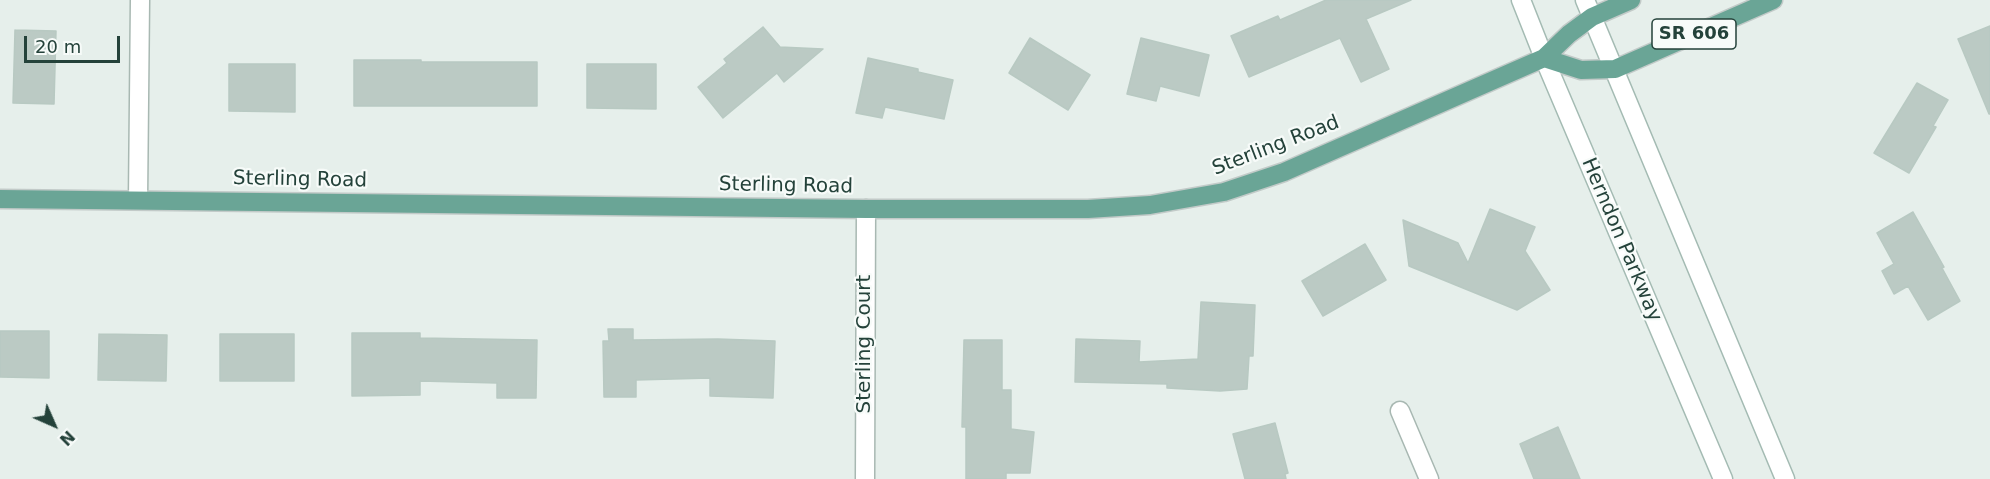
<!DOCTYPE html>
<html>
<head>
<meta charset="utf-8">
<style>
  body { margin:0 }
  #map { position:relative; width:1990px; height:479px; overflow:hidden; background:#e6efeb; font-family:"DejaVu Sans",sans-serif }
  canvas { display:block }
  .north { position:absolute; left:24px; top:395px; width:60px; height:60px; -webkit-text-stroke:4px #f7fbf9; paint-order:stroke; rotate:135deg; font-size:16px; font-weight:700; line-height:24px; text-align:center; color:#24423a }
  .north::after { content:''; display:block; margin:auto; width:21px; height:27px; background:#24423a; clip-path:polygon(50% 0,100% 100%,50% 72%,0 100%) }
  .scale { position:absolute; left:24px; top:36px; width:96px; height:27px; box-sizing:border-box; border:3px solid #24423a; border-top:0; padding-left:8px; font-size:18px; line-height:21px; white-space:nowrap; color:#24423a; -webkit-text-stroke:4px #f7fbf9; paint-order:stroke }
</style>
</head>
<body>
<div id="map">
<canvas width="1990" height="479"></canvas>
<div class="north">N</div>
<div class="scale">20 m</div>
</div>
<script>
const ctx = document.querySelector('canvas').getContext('2d');
ctx.lineJoin = 'round';
function fillPath(path, color) {
  ctx.fillStyle = color;
  ctx.fill(path, 'evenodd');
}
function toPath(rows) {
  const path = new Path2D();
  for (const r of rows) {
    path.moveTo(r[0], r[1]);
    for (let i = 2; i < r.length; i += 2) path.lineTo(r[i], r[i + 1]);
  }
  return path;
}
function trace(path, color, width, dash) {
  ctx.strokeStyle = color;
  ctx.lineWidth = width;
  ctx.lineCap = dash ? 'butt' : 'round';
  ctx.setLineDash(dash || []);
  ctx.stroke(path);
}
function write(font, color, halo, rows, align = 'center') {
  ctx.font = font + ' "DejaVu Sans",sans-serif';
  ctx.lineWidth = 4.5;
  ctx.setLineDash([]);
  ctx.textBaseline = 'middle';
  ctx.strokeStyle = halo;
  ctx.fillStyle = color;
  for (const [text, x, y, turn = 0] of rows) {
    ctx.save();
    ctx.translate(x, y);
    ctx.rotate((+turn || 0) * Math.PI / 180);
    ctx.textAlign = isNaN(turn) ? turn : align;
    if (halo) ctx.strokeText(text, 0, 0);
    ctx.fillText(text, 0, 0);
    ctx.restore();
  }
}
const building = toPath([
  [1326,0,1411,0,1366,19,1389,69,1361,82,1340,38,1249,77,1231,36,1278,16,1280,20,1326,0],
  [1990,26,1990,114,1989,114,1958,39,1990,26],
  [763,27,780,47,823,49,784,82,777,73,723,118,698,87,727,63,724,59,763,27],
  [15,30,56,31,54,104,13,103,15,30],
  [1030,38,1090,75,1068,110,1009,73,1030,38],
  [1141,38,1209,55,1199,96,1160,86,1156,101,1127,94,1141,38],
  [868,58,918,69,918,72,953,80,944,119,885,107,882,118,856,113,868,58],
  [354,60,421,60,421,62,537,62,537,106,354,106,354,60],
  [229,64,295,64,295,112,229,111,229,64],
  [587,64,656,64,656,109,587,108,587,64],
  [1917,83,1948,100,1933,126,1936,127,1909,173,1874,153,1917,83],
  [1490,209,1535,227,1525,251,1550,290,1517,310,1409,266,1403,220,1458,243,1468,263,1490,209],
  [1913,212,1944,267,1942,268,1960,301,1928,320,1908,286,1894,294,1882,271,1894,264,1877,233,1913,212],
  [1365,244,1386,280,1323,316,1302,281,1365,244],
  [1201,302,1255,305,1253,356,1249,356,1247,389,1220,391,1167,388,1167,384,1075,382,1076,339,1140,341,1139,362,1198,359,1201,302],
  [608,329,633,329,633,340,718,339,775,341,773,398,710,396,710,378,636,380,636,397,604,397,603,341,609,341,608,329],
  [0,331,49,331,49,378,0,377,0,331],
  [352,333,420,333,420,338,537,340,536,398,497,398,497,383,420,381,420,395,352,396,352,333],
  [99,334,167,335,166,381,98,380,99,334],
  [220,334,294,334,294,381,220,381,220,334],
  [964,340,1002,340,1002,390,1011,390,1011,429,1034,432,1030,473,1006,473,1006,479,966,479,966,427,962,427,964,340],
  [1275,423,1288,473,1285,474,1286,479,1245,479,1233,434,1275,423],
  [1558,427,1580,479,1534,479,1520,444,1558,427]
]);
const street = toPath([
  [138,200,140,0],
  [1400,411,1429,479],
  [865,479,866,209]
]);
const secondary = toPath([
  [1521,0,1544,58,1723,479],
  [1585,0,1785,479]
]);
const primary = toPath([
  [1544,58,1581,70,1615,69,1773,0],
  [0,199,866,209,1088,209,1150,205,1224,192,1284,172,1544,58,1569,34,1592,17,1631,0]
]);
const shields = [
  [1694,34,84]
];
const shieldNames = [
  ["SR 606",1694,34]
];
const streetNames = [
  ["Sterling Road",1276,146,-21],
  ["Sterling Road",300,180,1],
  ["Sterling Road",786,186,1],
  ["Herndon Parkway",1621,240,67],
  ["Sterling Court",865,344,-90]
];
fillPath(building, '#bbcac4');
trace(building, '#b8c9c2', 1.5);
trace(street, '#a8b8b2', 21);
trace(secondary, '#a4bbb3', 21);
trace(primary, '#c2cac8', 21);
trace(street, '#fff', 18);
trace(secondary, '#fff', 18);
trace(primary, '#6aa596', 18);
for (const [x, y, w] of shields) {
  const box = new Path2D();
  box.roundRect(x - w / 2, y - 15, w, 30, 4.5);
  ctx.fillStyle = '#f7fbf9';
  ctx.fill(box);
  trace(box, '#24423a', 1.5);
}
write('bold 18px', '#24423a', null, shieldNames);
write('20px', '#24423a', '#f7fbf9', streetNames);
</script>
</body>
</html>
